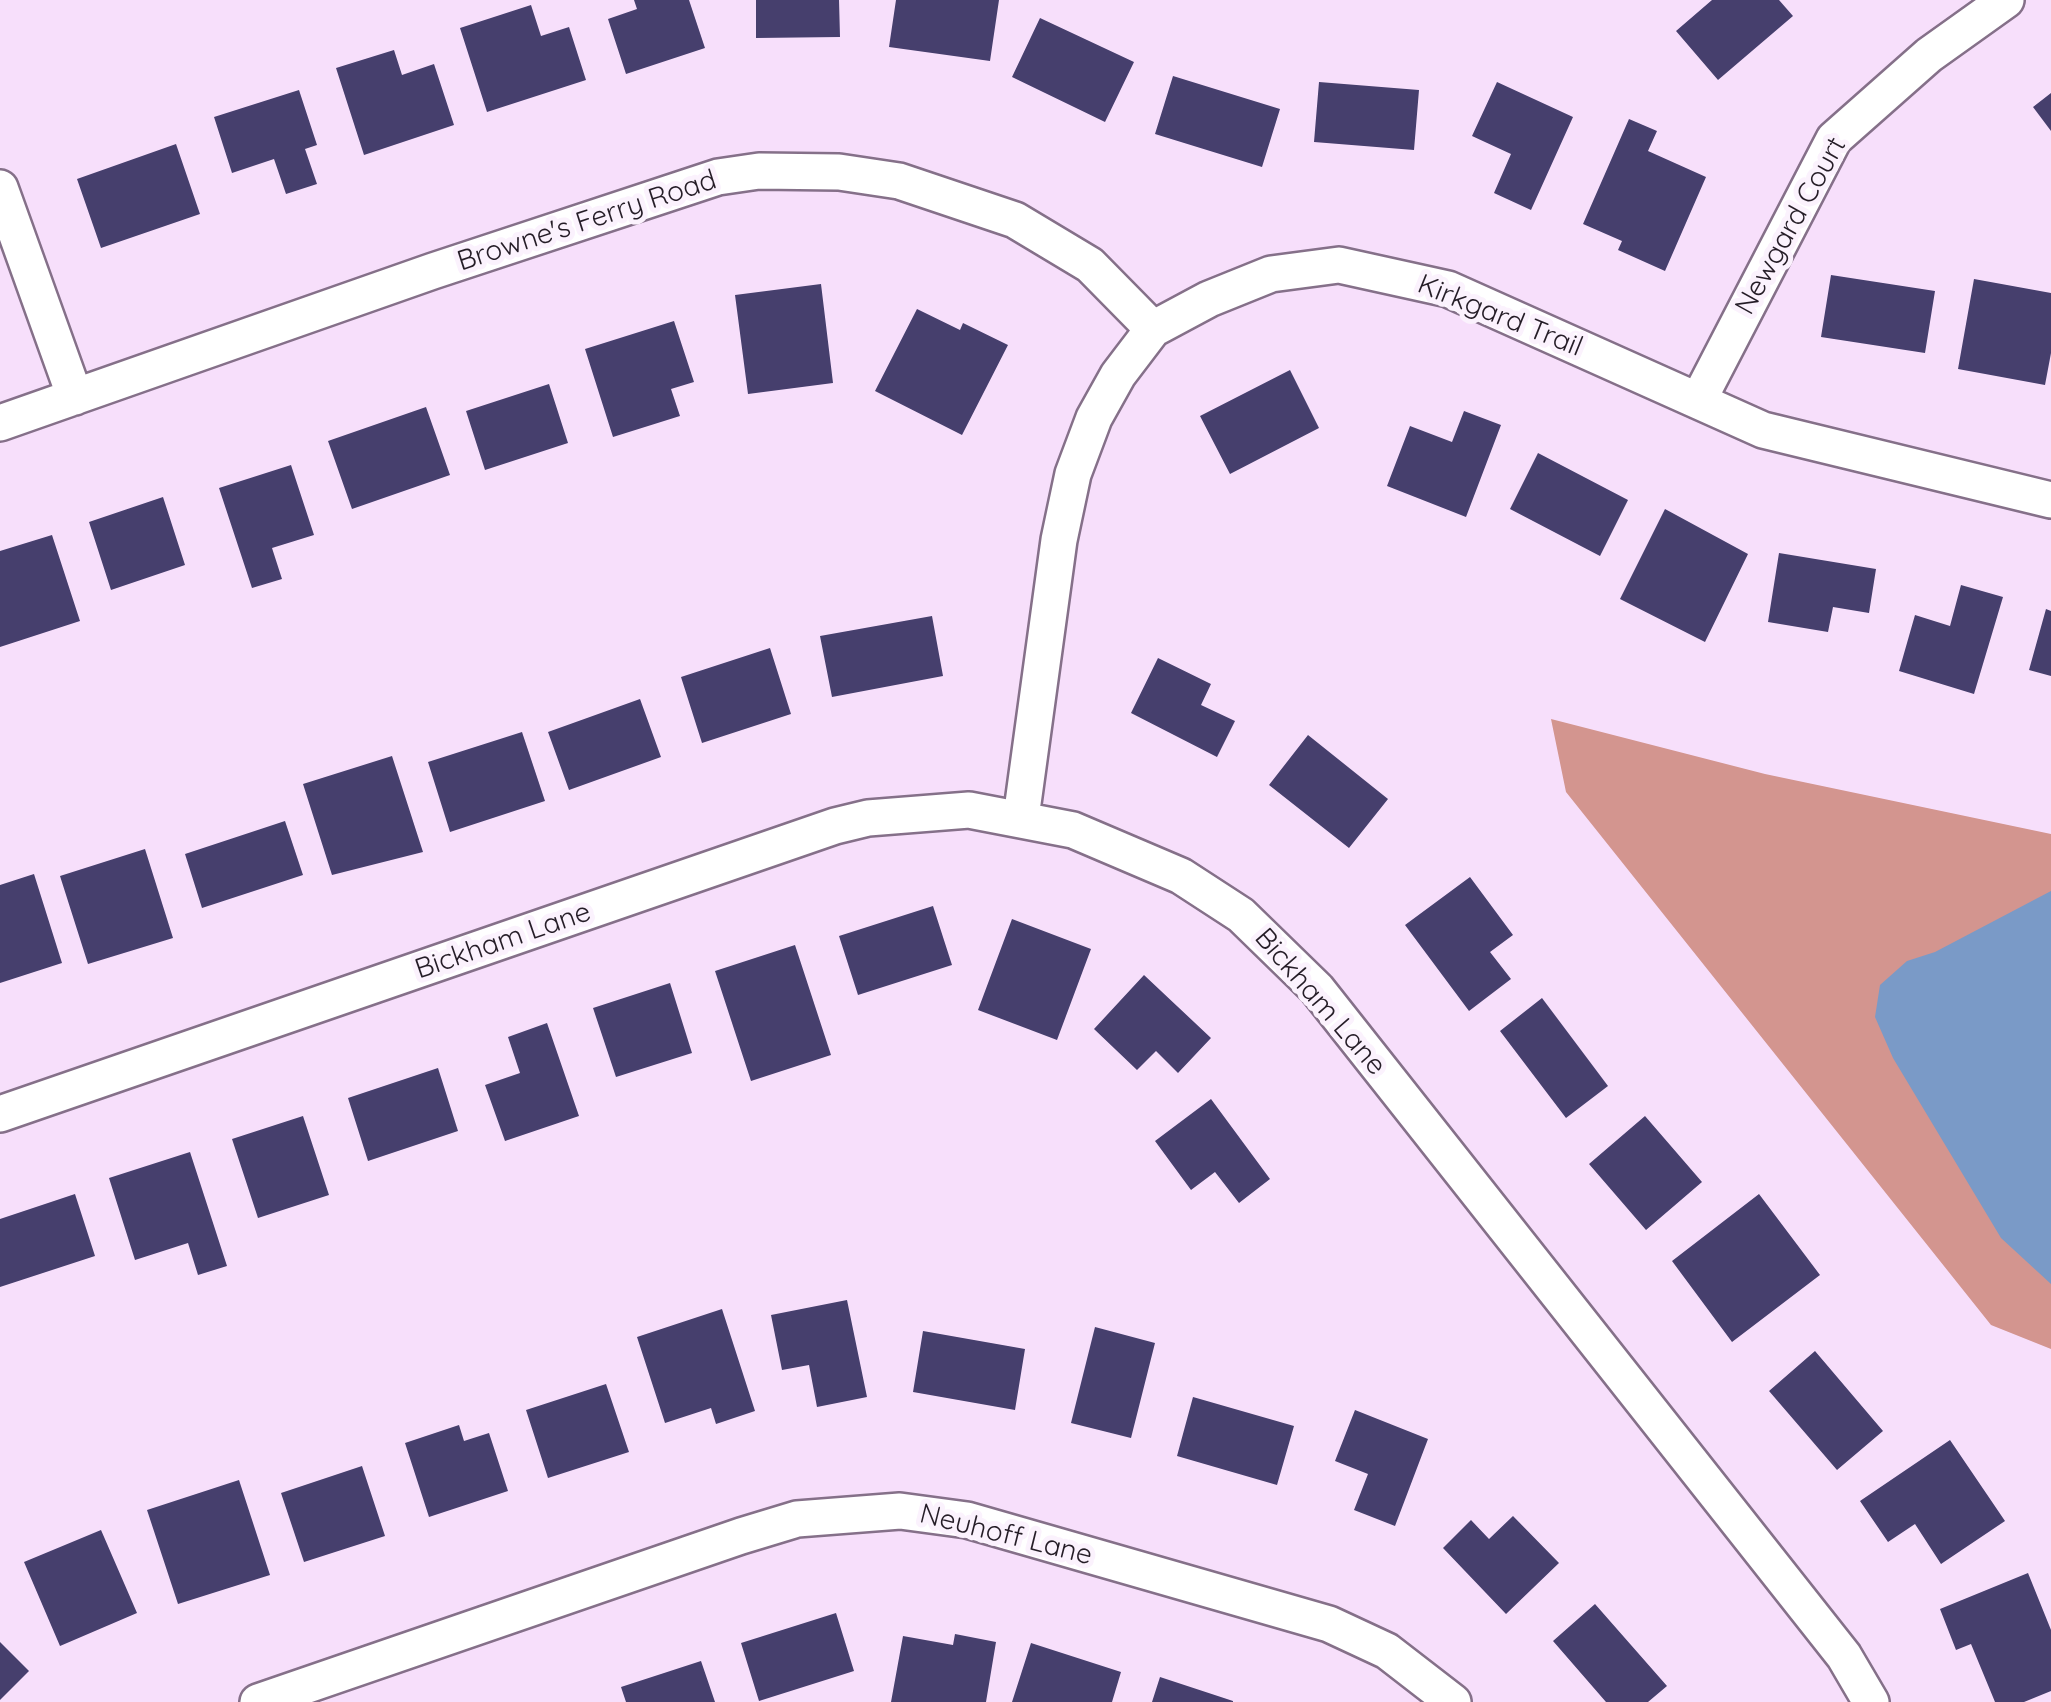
<!DOCTYPE html>
<html>
<head>
<meta charset="utf-8">
<style>
  body { margin:0 }
  canvas { display:block; background:#f7dffb }
</style>
</head>
<body>
<canvas width="2051" height="1702"></canvas>
<script>
const ctx = document.querySelector('canvas').getContext('2d');
ctx.lineJoin = 'round';
function fillPath(path, color) {
  ctx.fillStyle = color;
  ctx.fill(path, 'evenodd');
}
function toPath(rows) {
  const path = new Path2D();
  for (const r of rows) {
    path.moveTo(r[0], r[1]);
    for (let i = 2; i < r.length; i += 2) path.lineTo(r[i], r[i + 1]);
  }
  return path;
}
function trace(path, color, width, dash) {
  ctx.strokeStyle = color;
  ctx.lineWidth = width;
  ctx.lineCap = dash ? 'butt' : 'round';
  ctx.setLineDash(dash || []);
  ctx.stroke(path);
}
function write(font, color, halo, rows, align = 'center') {
  ctx.font = font + ' Quicksand,sans-serif';
  ctx.lineWidth = 10;
  ctx.setLineDash([]);
  ctx.textBaseline = 'middle';
  ctx.strokeStyle = halo;
  ctx.fillStyle = color;
  for (const [text, x, y, turn = 0] of rows) {
    ctx.save();
    ctx.translate(x, y);
    ctx.rotate((+turn || 0) * Math.PI / 180);
    ctx.textAlign = isNaN(turn) ? turn : align;
    if (halo) ctx.strokeText(text, 0, 0);
    ctx.fillText(text, 0, 0);
    ctx.restore();
  }
}
const forest = toPath([
  [1551,719,1765,774,2051,834,2051,1349,1991,1325,1566,792]
]);
const water = toPath([
  [2051,891,2051,1284,2001,1238,1893,1058,1875,1017,1880,985,1907,961,1935,952]
]);
const building = toPath([
  [634,0,689,0,705,48,626,74,608,19,637,9],
  [756,0,839,0,840,37,756,38],
  [896,0,999,0,990,61,889,47],
  [1712,0,1779,0,1793,16,1718,80,1676,31],
  [531,5,541,36,569,27,586,80,487,112,460,28],
  [1040,18,1134,62,1105,122,1012,77],
  [394,50,402,75,434,64,454,125,364,155,336,68],
  [1173,76,1280,109,1262,167,1155,134],
  [1319,82,1419,90,1414,150,1314,142],
  [1497,82,1573,117,1531,210,1494,193,1511,154,1472,136],
  [299,90,317,145,305,149,317,184,286,194,274,159,232,173,214,117],
  [2051,93,2051,131,2033,107],
  [1629,119,1657,131,1648,151,1706,177,1665,271,1618,250,1622,241,1583,224],
  [176,144,200,214,101,248,77,179],
  [1831,275,1935,291,1925,353,1821,337],
  [1974,279,2051,293,2051,353,2045,385,1958,369],
  [821,284,833,383,748,394,735,295],
  [917,309,960,330,963,323,1008,345,962,435,875,391],
  [674,321,694,382,671,389,680,416,613,437,585,349],
  [1290,370,1319,428,1230,474,1200,416],
  [549,384,568,443,485,470,466,411],
  [426,407,450,475,352,509,328,441],
  [1464,411,1501,425,1466,517,1387,486,1410,426,1452,442],
  [1538,453,1628,500,1600,556,1510,509],
  [291,465,314,535,272,548,282,579,252,588,219,488],
  [163,497,185,565,111,590,89,522],
  [1665,509,1748,554,1705,642,1620,599],
  [52,535,80,621,0,647,0,551],
  [1779,553,1876,569,1869,613,1833,607,1828,632,1768,622],
  [1961,585,2003,597,1974,694,1899,671,1915,615,1950,626],
  [2046,609,2051,611,2051,676,2029,670],
  [932,616,943,676,832,697,820,636],
  [770,648,791,714,702,743,681,677],
  [1158,658,1211,684,1201,705,1235,721,1217,757,1131,713],
  [640,699,661,757,569,790,548,732],
  [522,732,545,801,450,832,428,762],
  [1308,735,1388,799,1349,848,1269,785],
  [392,756,423,852,332,875,303,784],
  [285,821,303,875,202,908,185,854],
  [145,849,173,938,88,964,60,876],
  [34,874,62,963,0,983,0,885],
  [1470,877,1513,935,1490,952,1511,979,1469,1011,1405,925],
  [933,906,952,965,858,995,839,936],
  [1012,919,1091,949,1057,1040,978,1010],
  [795,945,831,1055,751,1081,715,971],
  [1144,975,1211,1038,1178,1073,1156,1051,1137,1070,1094,1029],
  [670,983,692,1053,616,1077,593,1008],
  [1542,998,1608,1086,1566,1118,1500,1031],
  [547,1023,579,1116,505,1141,485,1085,520,1073,508,1037],
  [438,1068,458,1131,368,1161,348,1098],
  [1211,1099,1270,1179,1239,1203,1215,1172,1191,1190,1155,1141],
  [303,1116,329,1195,258,1218,232,1139],
  [1645,1116,1702,1182,1646,1230,1589,1164],
  [190,1152,227,1266,198,1275,188,1243,135,1260,109,1178],
  [75,1194,95,1256,0,1287,0,1219],
  [1759,1194,1820,1275,1732,1342,1672,1261],
  [847,1300,867,1397,817,1407,809,1365,782,1370,771,1315],
  [722,1309,755,1411,716,1424,711,1408,665,1423,637,1337],
  [1095,1327,1155,1343,1131,1438,1071,1423],
  [923,1331,1025,1349,1015,1410,913,1392],
  [1815,1351,1883,1431,1837,1470,1769,1391],
  [606,1384,629,1452,548,1478,526,1410],
  [1193,1397,1294,1426,1277,1485,1177,1456],
  [1355,1410,1428,1439,1395,1526,1354,1510,1368,1474,1335,1461],
  [459,1425,464,1441,489,1433,508,1491,429,1517,405,1443],
  [1950,1440,2005,1521,1941,1564,1915,1524,1888,1542,1860,1501],
  [362,1466,385,1536,304,1562,281,1493],
  [239,1480,270,1575,178,1604,147,1510],
  [1513,1516,1559,1563,1506,1614,1443,1548,1471,1520,1489,1539],
  [101,1530,137,1613,60,1646,24,1562],
  [2028,1573,2051,1630,2051,1691,2024,1702,1995,1702,1971,1644,1956,1650,1940,1609],
  [1595,1604,1667,1686,1648,1702,1606,1702,1553,1641],
  [836,1613,854,1671,759,1701,741,1643],
  [955,1634,996,1642,986,1702,891,1702,903,1636,953,1645],
  [0,1642,29,1671,0,1700],
  [1031,1643,1121,1672,1112,1702,1012,1702],
  [701,1661,715,1702,626,1702,621,1687],
  [1160,1677,1233,1701,1233,1702,1152,1702]
]);
const minor = toPath([
  [0,188,75,397],
  [1698,401,1834,139,1929,55,2006,0],
  [0,423,433,271,718,177,759,171,839,172,899,181,1015,220,1090,265,1153,329],
  [1021,818,1059,540,1073,474,1094,418,1118,375,1153,329,1209,299,1271,274,1339,265,1448,289,1763,430,2051,500],
  [0,1114,835,826,868,818,969,810,1073,830,1181,876,1241,915,1317,989,1844,1656,1871,1702],
  [258,1702,741,1536,797,1519,900,1511,967,1520,1329,1624,1387,1651,1453,1702]
]);
const streetNames = [
  ["Browne's Ferry Road",587,221,-18],
  ["Newgard Court",1791,226,-61],
  ["Kirkgard Trail",1500,316,22],
  ["Bickham Lane",503,941,-19],
  ["Bickham Lane",1320,1002,49],
  ["Neuhoff Lane",1006,1535,14]
];
fillPath(forest, '#d3958f');
fillPath(water, '#7a9ac7');
fillPath(building, '#463f6d');
trace(minor, '#857089', 40);
trace(minor, '#fff', 35);
write('28px', '#251d27', '#fbf2fd', streetNames);
</script>
</body>
</html>
